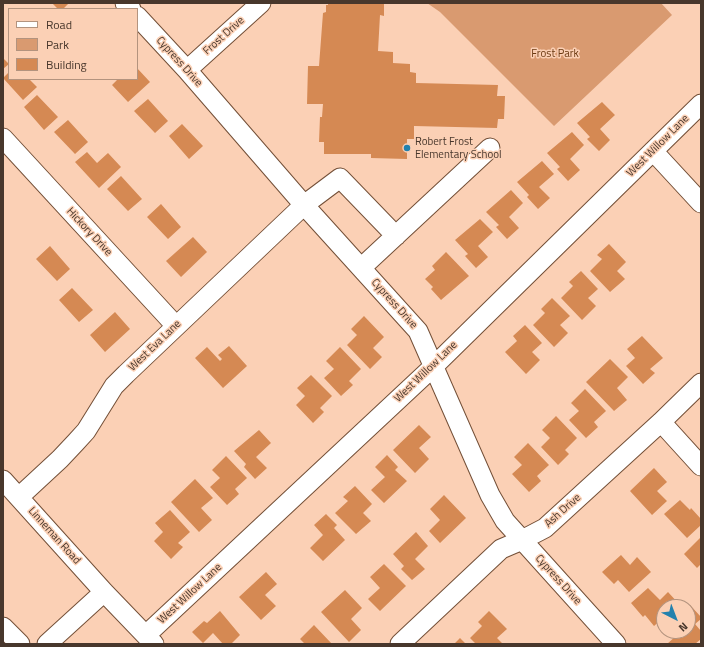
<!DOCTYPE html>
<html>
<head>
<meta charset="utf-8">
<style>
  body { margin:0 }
  #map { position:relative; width:704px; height:647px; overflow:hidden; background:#fbd0b5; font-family:"Titillium Web",sans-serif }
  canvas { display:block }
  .frame { position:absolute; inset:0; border:4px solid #48372c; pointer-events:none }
  .legend { position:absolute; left:8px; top:8px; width:130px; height:72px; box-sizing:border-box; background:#fbd0b5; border:1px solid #b3937e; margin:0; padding:5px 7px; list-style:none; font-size:12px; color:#48372c }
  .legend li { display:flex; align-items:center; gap:8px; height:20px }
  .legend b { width:20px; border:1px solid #b3937e }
  .north { position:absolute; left:656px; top:599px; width:40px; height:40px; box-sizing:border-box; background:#fbd0b5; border:1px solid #b3937e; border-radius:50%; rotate:138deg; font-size:11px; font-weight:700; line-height:16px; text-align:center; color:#48372c }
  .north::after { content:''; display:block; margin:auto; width:14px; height:18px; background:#2381ad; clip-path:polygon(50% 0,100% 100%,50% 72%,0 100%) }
</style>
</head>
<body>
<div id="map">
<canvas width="704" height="647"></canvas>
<div class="frame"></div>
<ul class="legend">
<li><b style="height:5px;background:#fff"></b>Road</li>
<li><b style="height:11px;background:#d99a70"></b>Park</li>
<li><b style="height:11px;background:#d58953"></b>Building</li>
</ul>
<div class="north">N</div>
</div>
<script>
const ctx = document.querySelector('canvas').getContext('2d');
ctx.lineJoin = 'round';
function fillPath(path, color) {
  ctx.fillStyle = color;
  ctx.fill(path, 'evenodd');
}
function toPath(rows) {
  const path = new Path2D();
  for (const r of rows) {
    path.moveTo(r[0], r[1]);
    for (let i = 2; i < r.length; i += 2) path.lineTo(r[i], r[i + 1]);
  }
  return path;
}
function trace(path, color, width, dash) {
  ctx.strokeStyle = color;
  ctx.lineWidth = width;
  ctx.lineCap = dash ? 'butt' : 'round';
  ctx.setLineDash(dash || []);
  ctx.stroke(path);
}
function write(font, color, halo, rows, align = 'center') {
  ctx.font = font + ' "Titillium Web",sans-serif';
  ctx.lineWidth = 3;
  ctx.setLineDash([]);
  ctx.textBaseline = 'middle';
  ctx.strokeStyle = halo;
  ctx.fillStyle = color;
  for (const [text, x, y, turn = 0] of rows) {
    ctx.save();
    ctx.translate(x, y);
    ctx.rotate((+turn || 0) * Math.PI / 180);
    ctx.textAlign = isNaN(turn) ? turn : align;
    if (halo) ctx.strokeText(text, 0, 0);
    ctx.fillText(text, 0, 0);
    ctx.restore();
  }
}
const green = toPath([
  [427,3,661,3,672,15,554,126,440,12]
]);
const building = toPath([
  [52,3,69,3,63,9,58,9],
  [328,3,384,3,384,16,380,15,378,51,393,52,393,63,410,64,410,72,416,73,416,83,498,85,497,96,505,96,504,119,498,119,497,128,414,126,414,139,407,139,407,159,371,158,371,154,324,154,324,142,319,142,320,117,322,117,323,104,307,104,308,66,319,66,323,13,326,12,326,5,328,5],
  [3,58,9,64,3,69],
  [137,68,150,82,128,102,112,85,117,80,116,79,137,79],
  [9,72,9,79,29,79,37,87,23,100,3,78],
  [37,95,58,117,44,130,24,107],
  [148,99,168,121,155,133,134,111],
  [602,102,615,115,600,129,610,140,599,151,587,139,590,137,577,123],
  [68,120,88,142,75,154,54,132],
  [182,124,203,146,189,159,169,136],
  [572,132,584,145,570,159,580,170,568,181,557,169,560,167,547,153],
  [87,152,97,163,108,153,121,167,99,188,75,162],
  [542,161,554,174,539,187,550,198,538,209,527,197,529,195,517,182],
  [121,176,142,199,128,211,107,189],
  [511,190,523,203,509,217,519,228,507,239,496,227,499,225,486,212],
  [161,204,181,227,168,239,147,217],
  [480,219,493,232,478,246,488,257,476,268,465,256,468,254,455,240],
  [193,237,207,252,181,277,166,261],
  [609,244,626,262,617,271,625,279,610,292,590,271,602,259,597,255],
  [50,246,70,269,57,281,36,259],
  [446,252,469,276,441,300,431,289,433,287,425,279,435,270,432,266],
  [581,271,598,289,588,298,596,306,582,320,561,298,573,286,569,282],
  [72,288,93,310,79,322,59,300],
  [552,298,570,316,560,325,568,333,554,347,533,325,545,313,541,309],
  [115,312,130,329,105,352,90,335],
  [364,316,384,337,373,348,382,357,370,369,347,345,357,335,351,329],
  [525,325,542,343,532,352,540,360,526,374,505,352,517,341,513,336],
  [642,336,663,358,650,369,655,373,643,384,626,366,635,358,627,349],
  [229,346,247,366,223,388,195,358,207,347,220,361,222,359,218,355],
  [340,347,361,369,349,381,353,385,341,396,324,378,334,369,326,361],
  [610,359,628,377,617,388,627,400,614,411,586,382],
  [311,375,332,396,320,408,324,412,313,423,296,405,305,396,297,388],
  [585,389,606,411,594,422,598,427,586,438,569,420,579,411,571,403],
  [556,416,577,438,565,450,569,454,558,465,541,447,550,438,542,430],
  [419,425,431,437,419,448,429,459,415,473,393,450],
  [259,430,271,443,256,457,267,468,255,479,244,467,246,464,234,451],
  [528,443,549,465,537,476,541,481,529,492,512,474,522,465,514,457],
  [387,455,398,467,395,470,407,481,384,503,371,490,385,477,375,467],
  [226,456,247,478,235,489,239,494,227,505,210,487,220,478,212,470],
  [654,468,667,482,657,491,667,501,652,515,630,491],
  [195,479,213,498,201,508,212,520,199,532,171,502],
  [355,486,372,504,363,513,371,521,356,534,335,513,348,501,343,497],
  [444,495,466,518,440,543,429,531,440,520,430,509],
  [680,500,690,510,691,508,701,519,701,525,687,538,664,514],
  [170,510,190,532,178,543,183,547,171,559,154,541,163,532,155,523],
  [326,514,337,525,334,528,345,540,323,561,310,548,323,535,314,525],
  [416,532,428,546,415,559,425,569,412,580,401,569,404,566,393,554],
  [701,537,701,564,697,568,684,554],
  [621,555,630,565,637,557,651,572,629,592,618,580,614,584,602,572],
  [384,564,406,586,380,611,368,599,380,588,370,577],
  [266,572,277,584,265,595,276,606,261,620,239,597],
  [648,588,660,600,668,592,679,604,675,607,664,607,664,617,654,626,645,615,643,617,631,603],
  [345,590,362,608,351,619,361,630,349,642,321,612],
  [690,605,701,617,701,619,695,624,701,631,701,639,695,644,667,644,677,635,674,631,688,631,688,607],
  [220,611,240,635,231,644,223,644,213,633,203,643,192,632,204,621,207,623],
  [489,611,507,629,497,638,503,644,476,644,470,638,482,626,478,622],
  [314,625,332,644,305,644,300,639],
  [460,638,466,644,454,644]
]);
const minor = toPath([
  [125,3,131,9],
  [137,16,187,70,304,205,418,331,490,495,505,521,616,644],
  [187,70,261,3],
  [3,138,176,326],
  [653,151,701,203],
  [361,268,490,148],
  [661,422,701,466],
  [3,480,104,592,154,644],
  [19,497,60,459,76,442,86,431,114,386,126,374,304,205,340,178,396,236],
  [3,627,20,644],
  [146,635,434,366,701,104],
  [47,644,104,592],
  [400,644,501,549,522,540,545,528,661,422,701,383]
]);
const markers = [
  [407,148,4,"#2381ad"]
];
const streetNames = [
  ["Frost Drive",224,36,-42],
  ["Cypress Drive",179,62,48],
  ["West Willow Lane",658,146,-45],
  ["Hickory Drive",89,232,47],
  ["Cypress Drive",394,304,48],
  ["West Eva Lane",155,346,-44],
  ["West Willow Lane",426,372,-44],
  ["Ash Drive",563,511,-42],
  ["Linneman Road",54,536,48],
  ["Cypress Drive",558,580,48],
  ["West Willow Lane",190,594,-43]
];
const parkNames = [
  ["Frost Park",555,54]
];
const poiNames = [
  ["Robert Frost",415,142],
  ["Elementary School",415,155]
];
fillPath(green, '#d99a70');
fillPath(building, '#d58953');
trace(minor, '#734f37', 21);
trace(minor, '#fff', 19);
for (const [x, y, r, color] of markers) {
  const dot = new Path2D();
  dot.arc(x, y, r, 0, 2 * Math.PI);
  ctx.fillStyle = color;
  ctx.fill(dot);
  trace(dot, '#fbd0b5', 1.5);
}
write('11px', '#48372c', '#fbd0b5', streetNames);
write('11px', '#6a3810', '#fbd0b5', parkNames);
write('11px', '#48372c', '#fbd0b5', poiNames, 'left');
</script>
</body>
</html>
